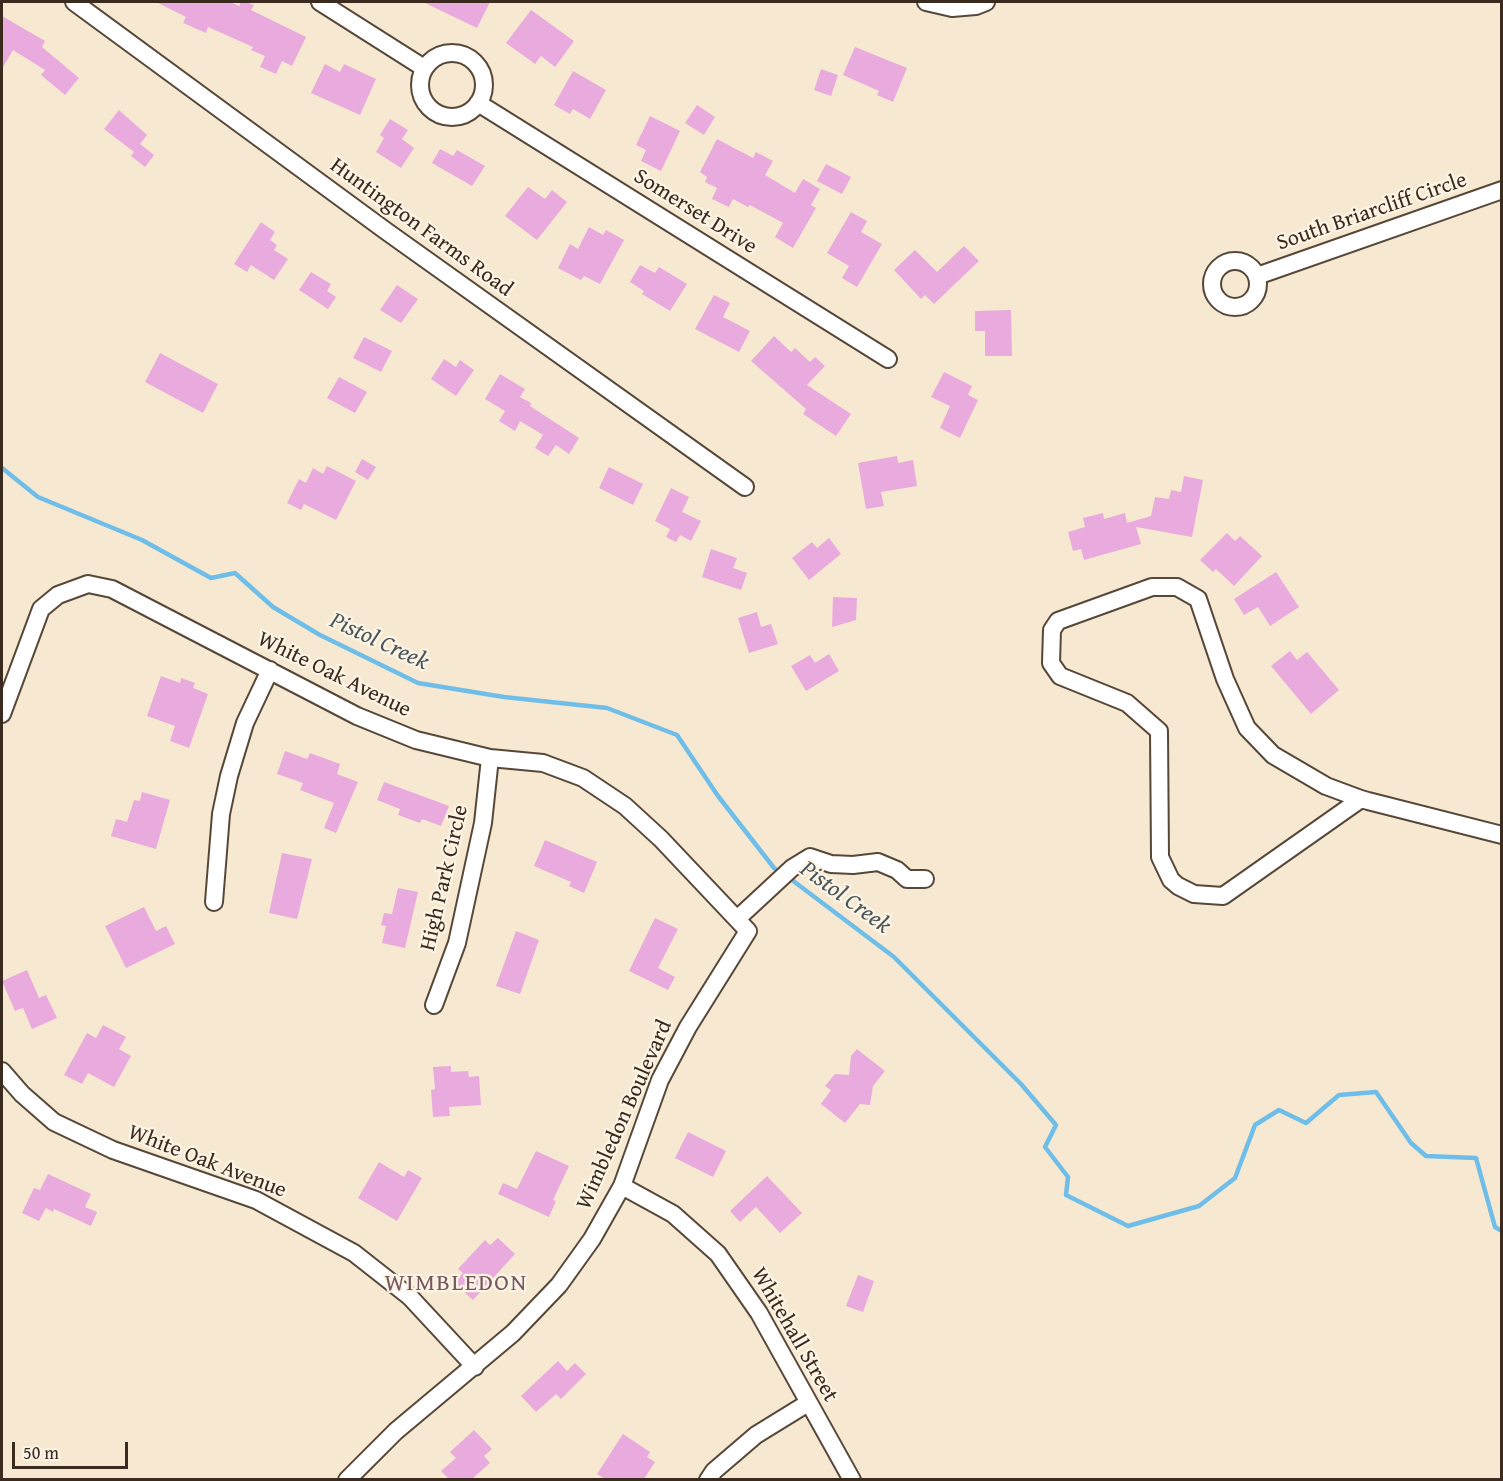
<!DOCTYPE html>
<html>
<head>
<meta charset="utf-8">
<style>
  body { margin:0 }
  #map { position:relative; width:1503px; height:1481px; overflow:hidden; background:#f7e9d1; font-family:"Gentium Book Plus",serif }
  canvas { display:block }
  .frame { position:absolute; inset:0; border:3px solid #3b2a1e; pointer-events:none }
  .scale { position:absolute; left:12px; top:1442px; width:116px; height:27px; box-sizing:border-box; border:3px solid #3b2a1e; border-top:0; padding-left:8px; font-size:18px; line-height:21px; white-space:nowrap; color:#3b2a1e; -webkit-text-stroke:4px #fcf5e5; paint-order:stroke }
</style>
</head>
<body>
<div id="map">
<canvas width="1503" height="1481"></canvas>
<div class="frame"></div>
<div class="scale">50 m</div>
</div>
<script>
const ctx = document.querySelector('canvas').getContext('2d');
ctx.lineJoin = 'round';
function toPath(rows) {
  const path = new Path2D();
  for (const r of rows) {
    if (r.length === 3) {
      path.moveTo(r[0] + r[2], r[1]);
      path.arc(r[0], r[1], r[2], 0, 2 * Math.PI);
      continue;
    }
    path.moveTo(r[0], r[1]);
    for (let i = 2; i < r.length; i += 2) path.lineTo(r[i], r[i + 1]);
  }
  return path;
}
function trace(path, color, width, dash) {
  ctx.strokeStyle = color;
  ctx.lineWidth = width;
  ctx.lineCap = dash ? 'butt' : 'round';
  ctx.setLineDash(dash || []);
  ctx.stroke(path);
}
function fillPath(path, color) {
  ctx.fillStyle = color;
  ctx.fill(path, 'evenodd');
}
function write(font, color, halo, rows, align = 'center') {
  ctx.font = font + ' "Gentium Book Plus",serif';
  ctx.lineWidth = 4.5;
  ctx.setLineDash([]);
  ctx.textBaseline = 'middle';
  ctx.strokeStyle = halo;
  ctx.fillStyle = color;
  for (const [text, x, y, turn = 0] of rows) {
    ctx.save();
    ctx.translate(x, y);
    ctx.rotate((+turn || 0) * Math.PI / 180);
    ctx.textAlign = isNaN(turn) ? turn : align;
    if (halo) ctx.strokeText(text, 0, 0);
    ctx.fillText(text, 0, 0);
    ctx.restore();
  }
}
const stream = toPath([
  [2,468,38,497,142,540,211,578,235,573,273,607,320,635,418,683,504,697,607,708,677,735,718,796,774,868,781,873],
  [788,877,894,957,1021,1084,1056,1125,1045,1147,1068,1177,1066,1195,1128,1226,1199,1206,1235,1178,1255,1125,1279,1110,1306,1123,1339,1095,1376,1092,1411,1143,1426,1156,1476,1158,1495,1227,1502,1231]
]);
const building = toPath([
  [156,2,230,2,239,6,241,2,246,2,254,5,251,10,306,37,292,66,282,61,276,74,260,67,265,56,251,50,253,47,208,27,206,33,183,23,186,17],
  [423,2,490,2,477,28],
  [531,10,574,41,555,67,541,56,535,64,506,43],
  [2,16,45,41,42,47,79,78,65,95,41,75,45,70,13,50,2,69],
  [855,47,907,68,893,102,877,95,879,91,843,75],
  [325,64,340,72,344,64,376,79,360,115,311,93],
  [821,69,838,75,831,96,814,90],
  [573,71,606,90,590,119,573,109,570,114,554,105],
  [697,105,715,117,704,135,685,123],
  [119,110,147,135,140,144,154,155,145,167,131,156,134,152,104,129],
  [650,116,680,131,661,171,641,161,646,150,636,145],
  [390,119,408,130,402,139,414,148,401,168,376,152,384,138,380,135],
  [717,139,753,158,756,152,773,161,765,175,795,193,803,179,820,189,811,205,816,208,793,248,775,237,783,223,750,205,748,207,733,199,729,207,712,199,717,188,705,182,707,177,700,172],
  [440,149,453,156,457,150,485,166,472,186,432,163],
  [826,164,851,177,842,194,817,181],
  [528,187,545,199,552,190,567,202,537,240,505,216],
  [851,212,867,221,861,232,882,244,857,287,842,278,849,266,827,253],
  [261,222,275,232,270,240,277,245,274,250,288,259,274,280,251,265,247,272,234,264],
  [589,227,603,235,606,230,624,240,600,284,584,276,581,280,558,268,570,244,578,249],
  [964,246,979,261,934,304,925,295,921,299,894,270,915,250,937,272],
  [640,265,655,273,659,267,687,284,670,311,642,294,644,291,630,282],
  [311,272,331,284,327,291,336,297,328,309,299,290],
  [397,285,418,299,401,323,380,310],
  [714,295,730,303,723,317,750,331,739,352,695,329],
  [1011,310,1012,356,985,356,985,331,975,331,975,311],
  [774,336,791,352,795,348,810,362,815,357,825,366,807,385,851,414,836,436,803,414,806,409,751,361],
  [364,337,392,351,381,372,353,358],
  [160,353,218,384,203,413,145,382],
  [444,359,456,367,460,360,474,370,456,396,431,379],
  [944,372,972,386,968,395,978,400,960,438,940,428,950,406,931,397],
  [500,374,525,389,520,397,531,403,530,406,579,438,569,454,556,445,548,456,535,448,543,435,520,421,515,431,499,421,505,411,485,399],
  [339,377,367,392,355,413,327,398],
  [897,456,898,463,913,460,917,486,881,492,884,506,866,509,858,463],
  [362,459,376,467,368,480,355,472],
  [327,466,356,481,336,520,304,504,301,510,287,503,299,479,306,483,313,468,323,474],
  [609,467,643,484,633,505,599,488],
  [1184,476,1203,480,1192,537,1136,527,1141,544,1084,560,1081,549,1073,551,1068,532,1085,527,1083,518,1103,513,1104,519,1125,513,1127,523,1151,516,1155,497,1169,499,1171,490,1181,492],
  [671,488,689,497,682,512,701,521,691,541,680,535,676,542,666,537,670,529,655,521],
  [1227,533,1235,541,1240,536,1262,556,1234,586,1216,569,1213,572,1200,560],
  [829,538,841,554,809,580,792,558,812,542,817,548],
  [711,549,737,558,733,568,747,573,741,590,702,577],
  [1276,572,1299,607,1270,626,1258,607,1244,615,1234,599],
  [833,597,857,598,856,620,832,627],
  [757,612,761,627,771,624,778,644,749,653,738,618],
  [1290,651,1297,660,1307,652,1339,690,1311,714,1271,666],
  [829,654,839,671,806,691,791,666,810,655,815,663],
  [161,676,180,683,181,678,195,683,193,688,208,694,189,748,170,741,175,726,147,716],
  [285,751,307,759,310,753,340,764,337,774,358,782,336,833,324,828,334,803,300,790,303,783,277,774],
  [384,782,449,806,441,826,422,819,420,823,398,815,400,809,377,800],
  [142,792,170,800,156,849,111,836,116,819,127,822,134,800,140,801],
  [545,840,597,862,584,893,569,886,571,882,534,866],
  [282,853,312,859,297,919,269,913],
  [398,888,418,892,405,948,382,943,386,926,381,925,384,913,392,914],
  [144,907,156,931,166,926,175,944,126,968,105,926],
  [655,918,678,929,658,968,675,977,668,990,629,971],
  [516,931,539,940,520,994,496,986],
  [27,970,39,998,46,995,57,1018,32,1029,23,1008,15,1011,2,981],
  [103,1025,126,1037,119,1049,131,1056,114,1087,88,1073,82,1084,64,1075,87,1033,96,1038],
  [857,1049,885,1071,873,1086,870,1105,860,1104,845,1123,821,1104,831,1090,825,1086,835,1074,849,1075,851,1056],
  [451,1066,451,1072,468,1071,469,1077,479,1076,481,1105,449,1107,450,1116,433,1117,431,1090,435,1089,433,1067],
  [688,1132,726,1151,713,1177,675,1158],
  [536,1151,569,1166,553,1200,556,1201,549,1217,498,1194,503,1183,517,1189],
  [379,1162,404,1177,408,1170,422,1178,397,1221,358,1198],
  [48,1174,91,1194,85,1207,97,1212,91,1226,54,1209,53,1212,46,1208,39,1221,22,1213,34,1188,40,1190],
  [767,1176,802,1213,780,1233,756,1207,740,1222,730,1211],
  [498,1238,515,1254,473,1300,454,1283,463,1273,458,1269,485,1240,490,1245],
  [858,1275,874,1281,863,1312,846,1306],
  [558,1361,567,1371,575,1363,586,1374,561,1399,556,1394,536,1412,521,1396],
  [474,1430,492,1449,484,1456,490,1463,472,1479,449,1479,441,1471,456,1458,450,1452],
  [623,1434,650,1452,647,1457,655,1462,644,1479,605,1479,597,1474]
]);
const minor = toPath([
  [74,2,386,231,745,487],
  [320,2,424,68],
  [926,2,952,8,976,6,986,2],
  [452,85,32],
  [478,103,888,359],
  [1235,284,23],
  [1257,276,1502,190],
  [2,714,41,609,58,595,88,584,112,589,357,716,416,740,490,758,543,763,583,778,625,806,661,839,748,931,688,1027,660,1080,622,1186,592,1239,559,1285,513,1333,396,1431,347,1480],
  [1361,799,1223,896,1194,894,1178,886,1171,880,1160,857,1159,731,1127,703,1060,676,1051,663,1052,630,1058,621,1152,587,1177,587,1198,599,1225,679,1247,728,1273,755,1326,786,1361,799,1368,801,1502,835],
  [214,902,221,814,229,776,245,723,270,670],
  [737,919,792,868,810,857,831,864,853,865,878,862,897,870,907,879,925,879],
  [434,1005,457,943,483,823,490,758],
  [2,1071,22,1094,54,1122,113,1150,256,1200,354,1253,410,1297,475,1367],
  [622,1186,673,1214,718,1254,759,1313,852,1480],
  [708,1480,714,1471,756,1435,808,1403]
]);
const streetNames = [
  ["Somerset Drive",695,212,32],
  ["South Briarcliff Circle",1372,212,-19],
  ["Huntington Farms Road",421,228,36],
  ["White Oak Avenue",334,675,26],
  ["High Park Circle",445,878,-77],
  ["Wimbledon Boulevard",625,1115,-66],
  ["White Oak Avenue",207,1162,21],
  ["Whitehall Street",794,1335,60]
];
const waterNames = [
  ["Pistol Creek",379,642,25],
  ["Pistol Creek",845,898,36]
];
const neighbourhoodNames = [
  ["WIMBLEDON",456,1284]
];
trace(stream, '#6fbee9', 4.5);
fillPath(building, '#e9aadd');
trace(minor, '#574739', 20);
trace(minor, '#fff', 16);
write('22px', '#3b2a1e', '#fcf5e5', streetNames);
write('italic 24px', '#4b565b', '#fcf5e5', waterNames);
ctx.letterSpacing = '1.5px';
write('24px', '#785761', '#fcf5e5', neighbourhoodNames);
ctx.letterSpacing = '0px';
</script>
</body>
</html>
